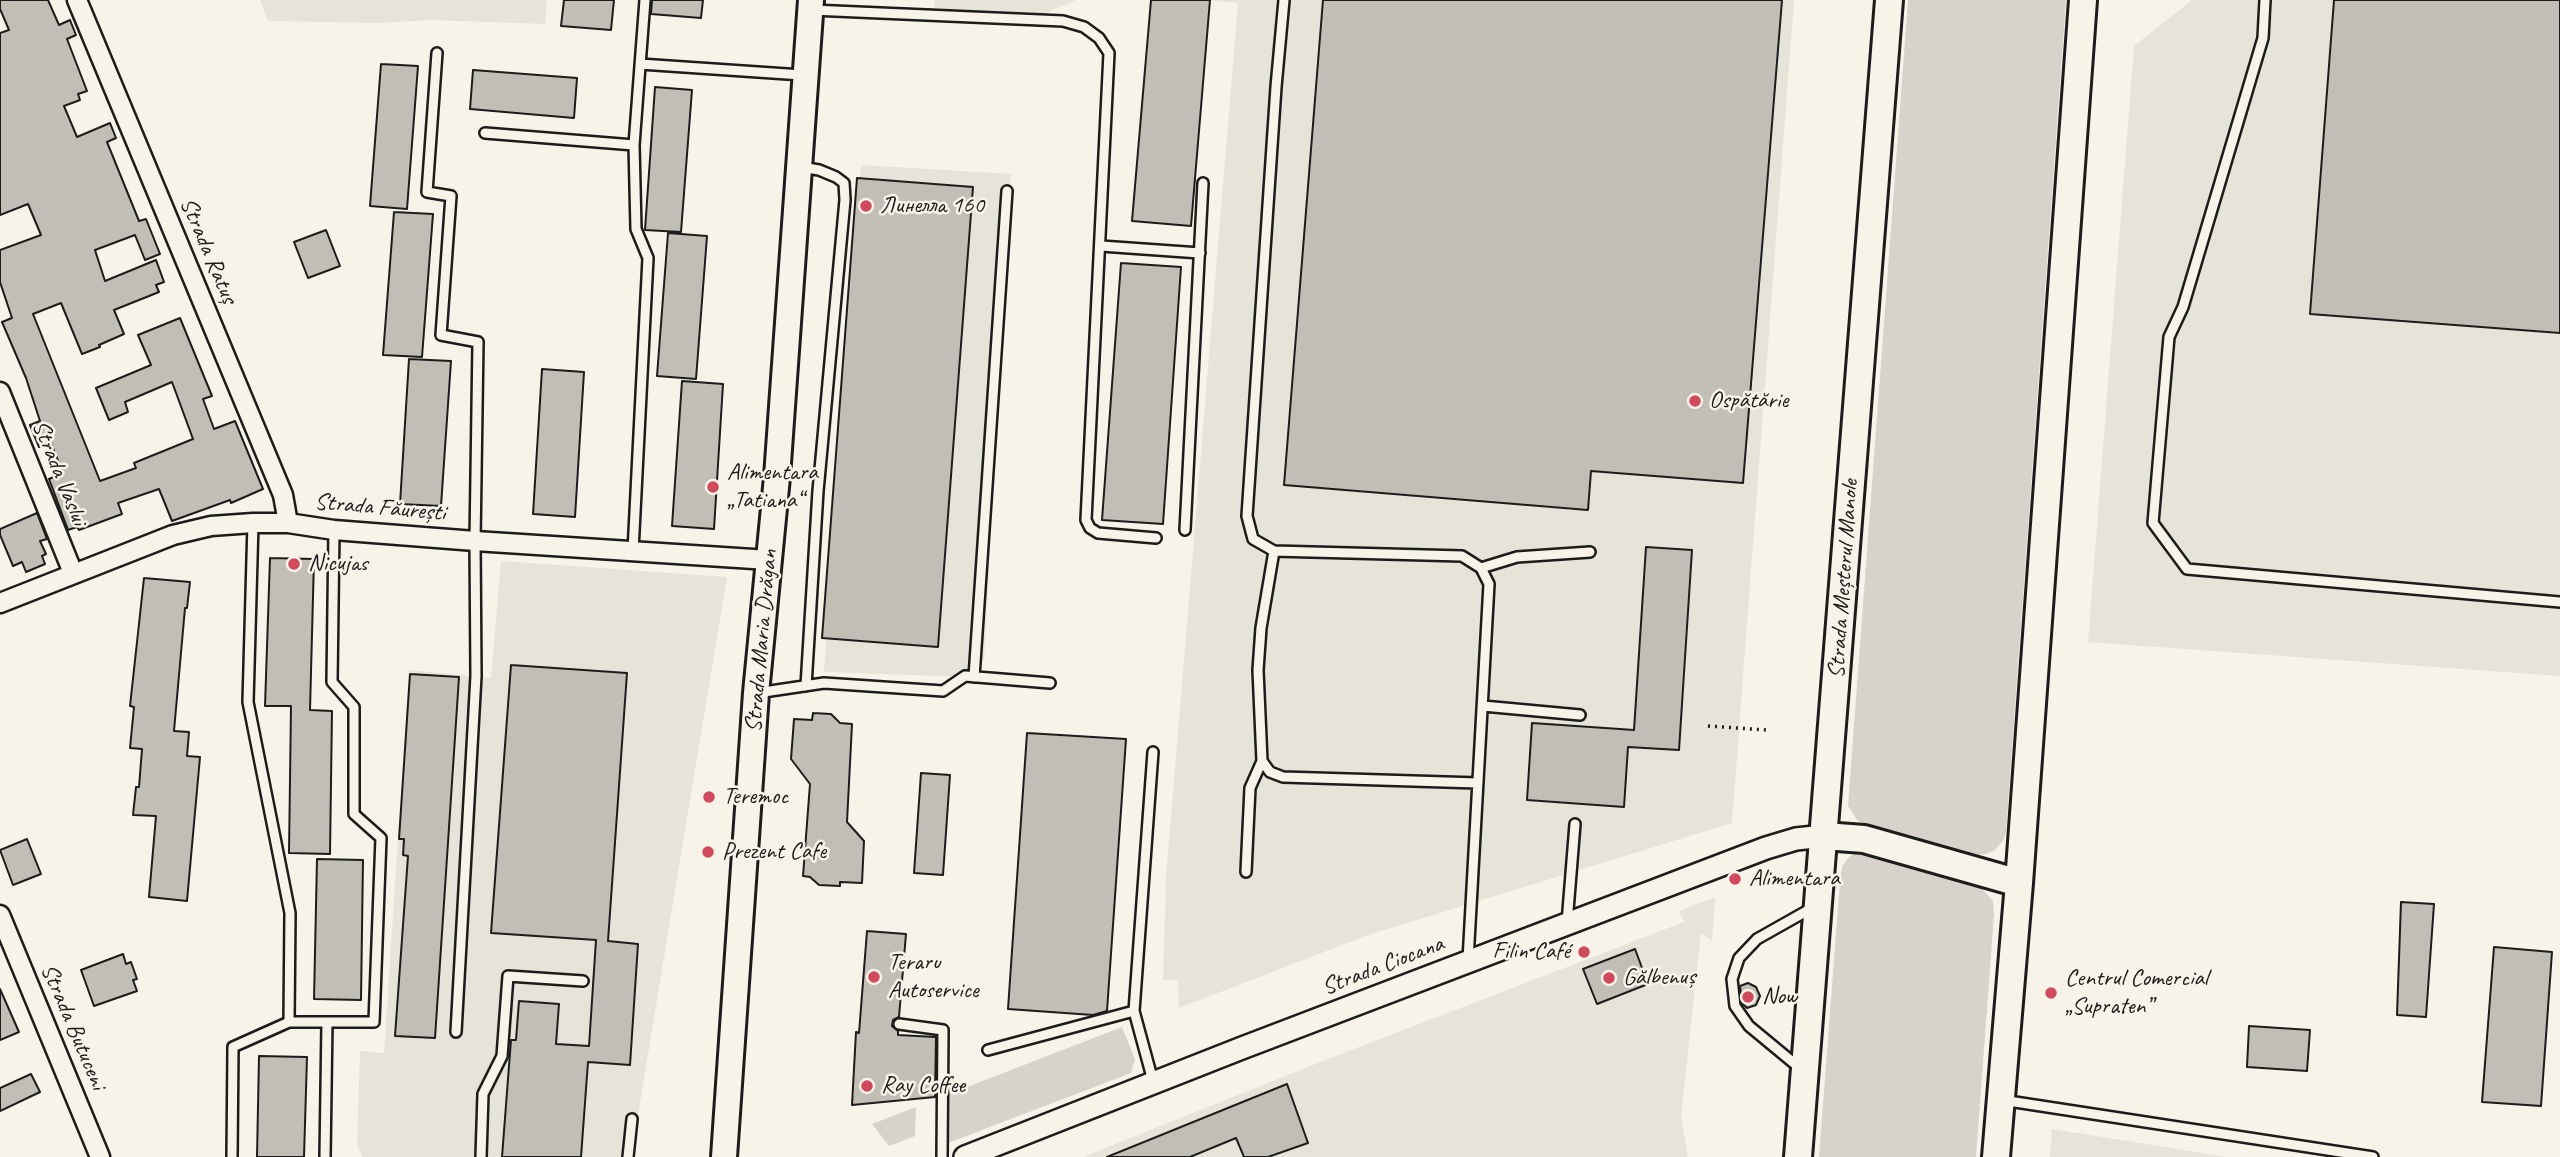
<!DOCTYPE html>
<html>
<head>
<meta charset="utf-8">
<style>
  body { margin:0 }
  canvas { display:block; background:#f7f3e8 }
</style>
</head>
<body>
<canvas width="2560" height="1157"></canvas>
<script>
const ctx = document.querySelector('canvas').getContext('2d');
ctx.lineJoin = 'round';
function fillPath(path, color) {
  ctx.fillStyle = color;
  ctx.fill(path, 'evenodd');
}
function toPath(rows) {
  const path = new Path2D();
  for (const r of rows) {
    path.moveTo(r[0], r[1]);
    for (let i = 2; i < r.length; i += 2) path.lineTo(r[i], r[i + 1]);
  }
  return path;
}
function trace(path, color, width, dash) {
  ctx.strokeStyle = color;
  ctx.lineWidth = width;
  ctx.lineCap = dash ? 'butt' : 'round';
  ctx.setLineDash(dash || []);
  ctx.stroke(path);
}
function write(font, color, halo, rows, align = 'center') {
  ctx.font = font + ' Caveat,sans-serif';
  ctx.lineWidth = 5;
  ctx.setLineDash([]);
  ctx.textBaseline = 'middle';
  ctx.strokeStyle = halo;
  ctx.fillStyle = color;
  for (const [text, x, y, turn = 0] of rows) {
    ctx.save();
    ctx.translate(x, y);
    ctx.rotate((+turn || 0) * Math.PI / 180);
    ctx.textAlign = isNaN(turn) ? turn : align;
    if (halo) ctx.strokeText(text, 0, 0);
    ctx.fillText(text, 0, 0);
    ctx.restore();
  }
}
const built = toPath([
  [260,0,547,0,545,24,431,20,378,23,268,21],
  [935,0,1076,0,1041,15,934,11],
  [1200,0,1794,0,1732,823,1368,935,1179,1008,1178,980,1163,980,1166,878,1238,3],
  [2192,0,2560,0,2560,676,2088,642,2134,46],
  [861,165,1011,174,984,658,970,677,824,672],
  [501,561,727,577,631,1157,363,1157,357,1145,360,1051,384,1053,409,670,491,678],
  [1715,897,1712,941,1701,933,1681,1116,1688,1157,1083,1157,1328,1059,1684,922,1679,911],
  [2052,1129,2227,1157,2050,1157]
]);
const green = toPath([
  [1908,0,2066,0,2006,832,2003,841,1995,850,1986,854,1976,855,1866,825,1858,821,1848,806],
  [1865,853,1975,881,1993,901,1994,915,1976,1157,1819,1157,1840,881,1842,867,1848,858,1853,854],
  [1122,1027,1135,1059,1131,1073,948,1143,949,1094],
  [916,1107,915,1136,889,1146,872,1124]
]);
const building = toPath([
  [0,0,48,0,59,25,70,20,76,35,67,39,87,91,78,94,80,100,64,106,77,137,110,123,116,138,107,142,139,221,146,219,160,254,145,260,135,235,95,250,105,281,156,260,164,282,156,285,159,292,114,310,124,334,99,345,100,347,82,354,61,303,33,314,100,481,136,468,134,463,193,439,172,382,125,402,128,412,109,420,96,388,151,365,138,335,180,318,212,396,203,399,214,429,235,421,263,489,231,503,230,500,172,521,159,489,118,503,122,514,79,530,77,527,68,530,49,479,63,473,51,443,39,447,30,425,40,421,26,378,2,322,12,318,0,282,0,250,41,235,28,204,0,215,0,33,9,30,0,9,0,0],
  [564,0,614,0,611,30,561,26,564,0],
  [652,0,703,0,701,18,651,14,652,0],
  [1151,0,1210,0,1191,226,1132,221,1151,0],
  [1323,0,1782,0,1743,483,1591,471,1588,510,1284,485,1323,0],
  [2334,0,2560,0,2560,333,2310,314,2334,0],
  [381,64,418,66,407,209,370,206,381,64],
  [473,70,577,78,574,118,470,109,473,70],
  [655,87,692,90,681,232,645,230,655,87],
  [857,178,973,187,938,647,822,638,857,178],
  [394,212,433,214,422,357,383,355,394,212],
  [326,230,340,266,308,278,294,242,326,230],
  [668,233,707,236,696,379,657,376,668,233],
  [1121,263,1181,267,1163,524,1102,520,1121,263],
  [409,359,451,361,441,506,400,504,409,359],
  [542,369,584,372,575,517,533,514,542,369],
  [682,381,723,384,714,529,672,526,682,381],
  [37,513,47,539,40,541,46,554,42,556,45,564,26,572,22,562,13,566,0,535,0,529,37,513],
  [1646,547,1692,550,1679,750,1628,747,1624,807,1527,800,1532,723,1634,730,1646,547],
  [270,558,314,559,310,710,332,711,330,854,289,853,291,706,265,706,270,558],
  [144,578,190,582,187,608,185,608,174,731,189,732,187,756,200,757,187,901,149,897,156,816,133,815,136,787,139,787,142,749,130,748,134,707,130,706,144,578],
  [511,665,627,673,608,941,638,944,630,1065,588,1062,581,1157,502,1157,511,1040,516,1040,519,1001,559,1004,556,1044,589,1046,596,940,491,933,511,665],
  [410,674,459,677,435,1038,395,1036,408,856,403,855,404,839,399,839,410,674],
  [813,713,831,714,840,723,852,724,847,822,864,841,862,883,840,882,840,886,819,885,810,877,803,876,810,784,791,759,794,719,812,720,813,713],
  [1027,733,1126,739,1107,1011,1093,1015,1008,1009,1027,733],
  [921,773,950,775,943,875,914,873,921,773],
  [27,839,41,874,13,885,0,850,27,839],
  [317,859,363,860,361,1000,314,999,317,859],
  [2401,902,2434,904,2426,1017,2397,1015,2401,902],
  [867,931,906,934,899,1017,893,1020,892,1026,898,1031,898,1035,936,1037,935,1097,852,1105,856,1032,859,1033,867,931],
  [2494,947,2552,952,2541,1106,2482,1102,2494,947],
  [1635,949,1648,984,1597,1004,1583,969,1635,949],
  [123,954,126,964,131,962,137,979,133,980,137,991,94,1006,81,970,123,954],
  [1748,983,1756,987,1760,996,1756,1005,1747,1008,1742,1003,1740,986,1748,983],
  [0,989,19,1032,0,1040,0,989],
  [2249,1026,2310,1030,2307,1071,2247,1067,2249,1026],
  [259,1056,307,1057,304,1157,257,1157,259,1056],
  [31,1074,40,1092,0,1111,0,1088,31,1074],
  [1287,1084,1308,1143,1268,1157,1244,1157,1236,1138,1190,1157,1107,1157,1287,1084]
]);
const path = toPath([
  [1708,726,1766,730]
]);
const service = toPath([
  [1284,0,1276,87,1247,516,1253,539,1274,551,1462,556,1481,568,1489,584,1468,960],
  [2265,0,2263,38,2183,307,2169,337,2153,523,2187,569,2560,602],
  [812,10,1063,21,1084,27,1099,38,1109,53,1086,520,1090,528,1098,533,1156,538],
  [437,53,427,192,451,196,441,335,478,342,475,541,476,676,456,1032],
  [640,64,802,75],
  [485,133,634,145],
  [801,167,819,170,836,177,844,183,845,200,818,491,806,686],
  [1101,246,1200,253],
  [1185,530,1203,183],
  [633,551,648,258,636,229,634,145,645,0],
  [1274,551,1261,628,1258,670,1262,761,1270,772,1283,777,1478,783],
  [1481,568,1517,557,1590,552],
  [974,677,1007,191],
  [757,693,824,683,943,691,965,676,1050,683],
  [1483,706,1580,715],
  [1153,752,1134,1011,1153,1081],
  [1246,872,1250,788,1262,761],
  [1567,923,1575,824],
  [289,1022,374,1022,381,838,354,814,354,707,332,682,334,530],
  [899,1024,943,1030,942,1157],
  [988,1050,1134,1011],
  [1801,1069,1749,1026,1735,1006,1732,979,1739,958,1757,939,1812,908],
  [2002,1100,2373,1157],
  [232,1157,233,1047,289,1022,290,913,248,702,253,523],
  [325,1157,327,1022],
  [481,1157,483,1094,502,1056,508,976,583,981],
  [628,1157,632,1119]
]);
const minor = toPath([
  [77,0,283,495,288,523],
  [0,392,73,573],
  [0,603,173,535,211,526,253,523,288,523,334,530,475,541,769,560],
  [0,915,100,1157]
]);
const tertiary = toPath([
  [965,1157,1242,1048,1766,848,1796,839,1824,836]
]);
const secondary = toPath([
  [724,1157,756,693,777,477,811,0]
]);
const primary = toPath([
  [1824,836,1864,839,2019,883],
  [1798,1157,1889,0],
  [1996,1157,2019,883,2083,0]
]);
const markers = [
  [866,206,7,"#d1495b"],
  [1695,401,7,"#d1495b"],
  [713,487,7,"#d1495b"],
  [294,564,7,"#d1495b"],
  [709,797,7,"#d1495b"],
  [708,852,7,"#d1495b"],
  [1735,879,7,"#d1495b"],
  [1584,952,7,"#d1495b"],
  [874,977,7,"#d1495b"],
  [1609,978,7,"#d1495b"],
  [2051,993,7,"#d1495b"],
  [1748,997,7,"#d1495b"],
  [867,1086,7,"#d1495b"]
];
const poiNames = [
  ["Линелла 160",880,206],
  ["Ospătărie",1709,401],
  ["Alimentara",727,473],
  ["„Tatiana“",727,501],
  ["Nicujas",308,564],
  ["Teremoc",723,797],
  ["Prezent Cafe",722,852],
  ["Alimentara",1749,879],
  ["Filin Café",1570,952,"right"],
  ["Teraru",888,963],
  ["Autoservice",888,991],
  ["Gălbenuș",1623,978],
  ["Centrul Comercial",2065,979],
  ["„Supraten”",2065,1007],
  ["Now",1762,997],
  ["Ray Coffee",881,1086]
];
const streetNames = [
  ["Strada Ratuș",208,251,67],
  ["Strada Vaslui",59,473,68],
  ["Strada Făurești",380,508,5],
  ["Strada Meșterul Manole",1844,579,-86],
  ["Strada Maria Drăgan",762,641,-85],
  ["Strada Ciocana",1383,966,-21],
  ["Strada Butuceni",73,1027,67]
];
fillPath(built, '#e6e3d9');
fillPath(green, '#d7d3cb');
fillPath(building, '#c0beb5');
trace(building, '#1c1c1c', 2);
trace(service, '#1c1c1c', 14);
trace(minor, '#1c1c1c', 23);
trace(tertiary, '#1c1c1c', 26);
trace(secondary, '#1c1c1c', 30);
trace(primary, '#1c1c1c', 32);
trace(path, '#1c1c1c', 3.5, [2, 5]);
trace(service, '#f7f3e8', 9);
trace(minor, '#f7f3e8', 18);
trace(tertiary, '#f7f3e8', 21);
trace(secondary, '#f7f3e8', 24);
trace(primary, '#f7f3e8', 26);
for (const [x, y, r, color] of markers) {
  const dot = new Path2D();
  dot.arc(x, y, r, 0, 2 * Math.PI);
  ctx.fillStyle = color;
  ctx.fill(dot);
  trace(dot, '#f7f3e8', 2.5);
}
write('24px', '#1c1c1c', '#f7f3e8', poiNames, 'left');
write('24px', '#1c1c1c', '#f7f3e8', streetNames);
</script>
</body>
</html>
